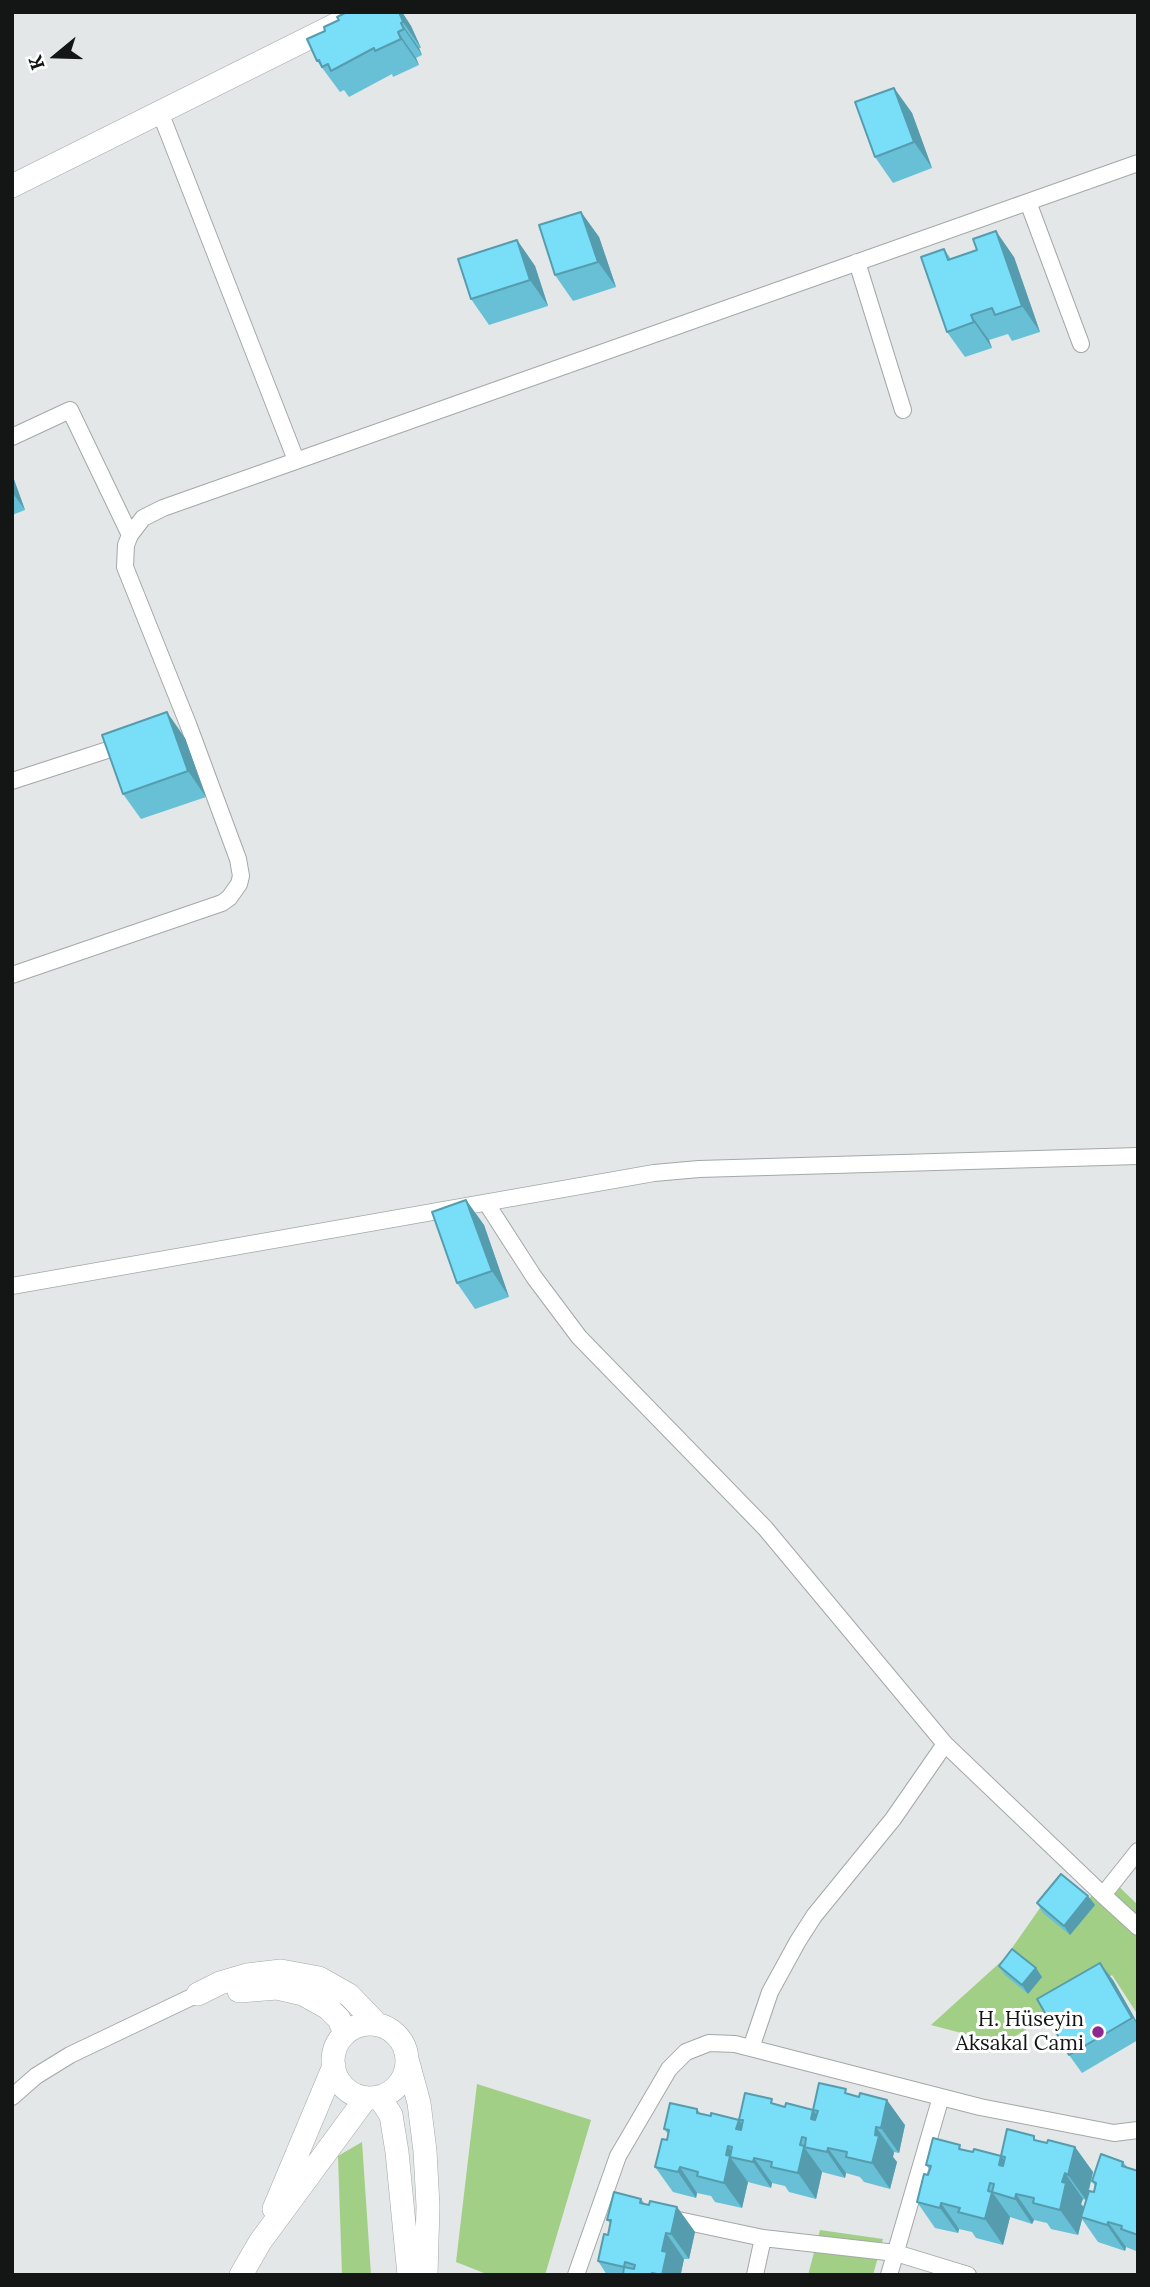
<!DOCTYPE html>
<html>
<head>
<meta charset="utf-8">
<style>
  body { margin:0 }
  #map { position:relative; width:1150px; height:2287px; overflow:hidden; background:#e3e7e7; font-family:Lora,serif }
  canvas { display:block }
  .frame { position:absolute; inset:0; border:14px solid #141616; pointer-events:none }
  .north { position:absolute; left:21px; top:21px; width:70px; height:70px; -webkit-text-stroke:5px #fff; paint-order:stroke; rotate:251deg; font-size:19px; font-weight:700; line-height:28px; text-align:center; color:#141616 }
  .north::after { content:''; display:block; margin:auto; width:24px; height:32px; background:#141616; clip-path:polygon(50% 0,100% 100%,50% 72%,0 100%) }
</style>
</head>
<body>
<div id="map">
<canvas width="1150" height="2287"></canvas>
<div class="frame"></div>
<div class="north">K</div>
</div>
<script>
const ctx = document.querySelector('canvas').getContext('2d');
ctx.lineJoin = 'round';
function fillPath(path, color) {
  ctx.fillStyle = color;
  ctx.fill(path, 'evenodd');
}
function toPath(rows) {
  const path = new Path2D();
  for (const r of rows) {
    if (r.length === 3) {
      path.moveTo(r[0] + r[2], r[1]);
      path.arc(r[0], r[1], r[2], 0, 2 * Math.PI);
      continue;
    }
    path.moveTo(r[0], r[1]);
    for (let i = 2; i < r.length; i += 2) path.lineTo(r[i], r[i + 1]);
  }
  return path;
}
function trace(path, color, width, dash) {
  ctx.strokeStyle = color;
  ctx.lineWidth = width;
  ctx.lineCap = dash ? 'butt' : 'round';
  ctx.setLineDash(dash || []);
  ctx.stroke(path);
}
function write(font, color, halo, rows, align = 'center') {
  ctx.font = font + ' Lora,serif';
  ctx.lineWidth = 6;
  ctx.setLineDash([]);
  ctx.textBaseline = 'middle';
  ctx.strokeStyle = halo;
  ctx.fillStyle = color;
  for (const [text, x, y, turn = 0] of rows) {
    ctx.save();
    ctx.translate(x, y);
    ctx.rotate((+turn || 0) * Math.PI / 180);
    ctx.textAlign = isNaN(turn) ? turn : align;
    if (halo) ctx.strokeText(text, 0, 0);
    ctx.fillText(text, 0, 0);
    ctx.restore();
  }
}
const green = toPath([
  [1108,1876,1138,1905,1138,2015,1112,1975,1003,2044,931,2025,1005,1958,1047,1898,1072,1919],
  [477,2084,591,2120,545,2275,489,2275,456,2262],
  [362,2142,371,2275,342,2275,338,2156],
  [820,2230,883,2239,873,2275,808,2275]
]);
const street = toPath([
  [160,112,296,460],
  [1028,202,1081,344],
  [857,262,903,410],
  [12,437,70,410,130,535],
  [12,781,126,744],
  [12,975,222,903,229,898,239,884,241,876,238,859,188,724,125,567,126,545,130,535,143,518,163,508,1138,163],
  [487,1204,534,1277,579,1337,765,1528,945,1744,893,1819,814,1916,798,1941,770,1992,751,2048],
  [12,1286,654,1173,699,1169,1138,1156],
  [945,1744,1103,1895],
  [1138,1851,1103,1895,1138,1927],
  [12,2097,36,2076,70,2055,198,1994],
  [669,2218,763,2238,896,2253,968,2275],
  [576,2275,618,2156,669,2069,686,2052,709,2043,735,2044,980,2107,1114,2133,1138,2130],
  [755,2275,763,2238],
  [889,2275,941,2097]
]);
const secondary = toPath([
  [12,186,361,12],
  [239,1991,277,1988,303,1994,328,2008,339,2019,345,2034],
  [198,1994,220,1983,247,1975,281,1971,319,1978,349,1995,377,2024],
  [370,2061,37],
  [407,2059,419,2103,425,2151,428,2206,426,2275],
  [379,2097,391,2115,397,2152,409,2275],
  [274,2209,334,2066],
  [241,2275,260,2242,366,2098]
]);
const wall = toPath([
  [347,12,402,12,411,26,421,48,419,48,422,55,416,58,419,65,393,77,392,74,349,97,344,90,340,92,317,61,325,31,339,20],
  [894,88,912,113,932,168,893,183,875,157],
  [581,212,599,237,616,287,573,301,555,275],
  [517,240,535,266,548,306,489,325,471,299],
  [944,249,951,259,1014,257,1040,332,1012,341,1008,334,989,340,992,348,965,357,947,332],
  [12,474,25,510,12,515],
  [185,738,206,797,141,819,123,794],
  [466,1200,484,1225,509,1297,475,1309,457,1283],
  [1088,1896,1095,1905,1070,1935,1043,1913,1037,1903],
  [999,1966,1036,1968,1042,1977,1028,1994,1005,1975],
  [1113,1980,1138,2024,1138,2040,1082,2073,1069,2055],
  [850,2094,905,2125,899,2153,894,2152,893,2157,897,2162,890,2189,864,2182,860,2177,846,2173,845,2178,822,2172,816,2199,789,2192,785,2186,772,2183,771,2188,748,2182,742,2208,715,2202,711,2196,697,2193,696,2198,673,2192,655,2167,667,2140,668,2134,664,2129,697,2109,701,2114,711,2116,739,2120,742,2125,739,2120,776,2104,785,2107,813,2110,817,2115,813,2110],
  [1038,2141,1047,2143,1075,2147,1093,2172,1089,2191,1094,2192,1095,2186,1092,2181,1123,2162,1128,2168,1138,2171,1138,2253,1136,2251,1126,2247,1125,2251,1098,2242,1082,2219,1078,2235,1051,2229,1047,2223,1034,2220,1032,2224,1010,2217,1003,2245,976,2238,972,2232,959,2229,958,2233,935,2228,917,2202,930,2170,926,2165,963,2150,973,2152,1001,2156,1004,2161,1001,2156],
  [1083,2199,1086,2200,1084,2207,1081,2204],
  [641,2199,645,2204,677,2207,695,2232,689,2259,684,2259,681,2273,682,2275,607,2275,598,2261,608,2235,610,2223,607,2220]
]);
const shadedWall = toPath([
  [399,12,402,12,411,26,421,48,403,22],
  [401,23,419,48,422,55,404,29],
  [398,32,416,58,419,65,401,39],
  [894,88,912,113,932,168,914,142],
  [581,212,599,237,616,287,598,262],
  [996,231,1014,257,1040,332,1022,306],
  [517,240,535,266,548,306,530,280],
  [971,315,989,340,992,348,974,322],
  [12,474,25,510,12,492],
  [167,712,185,738,206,797,188,771],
  [466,1200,484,1225,509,1297,492,1271],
  [1088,1896,1095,1905,1070,1935,1064,1926],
  [1100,1963,1113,1980,1138,2024,1138,2026],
  [1036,1968,1042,1977,1028,1994,1022,1985],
  [887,2100,905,2125,899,2153,881,2128],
  [813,2110,831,2135,811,2119],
  [739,2120,757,2145,736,2129],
  [876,2127,894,2152,893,2157,897,2162,890,2189,872,2163],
  [728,2146,736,2158,730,2157,748,2182,742,2208,724,2183,726,2155],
  [804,2147,822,2172,816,2199,798,2173],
  [1075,2147,1093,2172,1086,2200,1068,2175],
  [828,2148,846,2173,845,2178,827,2152],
  [1001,2156,1019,2181,999,2165],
  [754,2158,772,2183,771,2188,753,2162],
  [680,2167,697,2193,696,2198,678,2172],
  [1065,2173,1083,2199,1081,2204,1084,2208,1081,2217,1082,2219,1078,2235,1060,2210,1062,2182],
  [992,2192,1010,2217,1003,2245,985,2219],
  [1016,2194,1034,2220,1032,2224,1015,2199],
  [941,2203,959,2229,958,2233,940,2208],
  [677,2207,695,2232,689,2259,671,2234],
  [1108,2222,1126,2247,1125,2251,1107,2225],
  [666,2233,684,2259,681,2273,682,2275,662,2275,662,2251]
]);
const building = toPath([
  [347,12,399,12,403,22,401,23,404,29,398,32,401,39,375,51,374,48,331,71,328,64,322,67,319,60,317,61,307,39,325,31,324,27,339,20,337,17,347,12],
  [894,88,914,142,875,157,855,102,894,88],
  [581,212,598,262,555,275,539,225,581,212],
  [996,231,1022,306,995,315,992,308,971,315,974,322,947,332,921,257,944,249,948,260,977,250,973,239,996,231],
  [517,240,530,280,471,299,458,259,517,240],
  [167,712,188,771,123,794,102,735,167,712],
  [466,1200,492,1271,457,1283,432,1212,466,1200],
  [1061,1874,1088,1896,1064,1926,1037,1903,1061,1874],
  [1012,1949,1036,1968,1022,1985,999,1966,1012,1949],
  [1100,1963,1132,2018,1069,2055,1037,1999,1100,1963],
  [819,2083,846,2089,845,2093,859,2097,860,2093,887,2100,881,2128,876,2127,875,2135,879,2136,872,2163,846,2157,847,2152,828,2148,827,2152,804,2147,798,2173,771,2167,772,2162,754,2158,753,2162,730,2157,732,2147,728,2146,726,2155,730,2156,724,2183,697,2176,698,2172,680,2167,678,2172,655,2167,662,2139,667,2140,669,2130,664,2129,670,2103,697,2109,697,2113,711,2116,711,2113,739,2120,736,2129,741,2130,743,2120,739,2120,745,2093,772,2099,771,2103,785,2107,786,2103,813,2110,811,2119,815,2120,818,2111,813,2110,819,2083],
  [802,2137,806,2138,805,2146,800,2145,802,2137],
  [1007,2129,1034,2136,1034,2140,1047,2143,1048,2140,1075,2147,1068,2175,1065,2173,1062,2182,1066,2183,1060,2210,1033,2203,1034,2198,1016,2194,1015,2199,992,2192,985,2219,958,2212,960,2208,941,2203,940,2208,917,2202,924,2174,928,2175,931,2166,926,2165,933,2138,960,2145,959,2149,973,2152,974,2149,1001,2156,999,2165,1003,2166,1005,2157,1001,2156,1007,2129],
  [990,2183,994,2184,992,2192,988,2191,990,2183],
  [1101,2154,1123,2162,1122,2166,1138,2171,1138,2235,1121,2229,1122,2226,1108,2222,1107,2225,1081,2217,1089,2191,1094,2192,1096,2183,1092,2181,1101,2154],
  [614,2192,641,2199,640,2203,649,2205,650,2201,677,2207,671,2234,666,2233,662,2251,667,2252,662,2275,652,2273,652,2275,623,2275,624,2267,598,2261,604,2234,608,2235,611,2220,607,2220,614,2192],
  [625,2262,635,2265,634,2269,624,2267,625,2262]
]);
const markers = [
  [1098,2032,7,"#8d288f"]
];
const poiNames = [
  ["H. Hüseyin",1084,2020],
  ["Aksakal Cami",1084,2044]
];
fillPath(green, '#a1cf85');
trace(street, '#a4a8a8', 18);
trace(secondary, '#a4a8a8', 24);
trace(street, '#fff', 16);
trace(secondary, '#fff', 23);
fillPath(wall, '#68c0d6');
fillPath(shadedWall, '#559cae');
fillPath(building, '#79dff9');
trace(building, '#559cae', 2);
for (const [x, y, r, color] of markers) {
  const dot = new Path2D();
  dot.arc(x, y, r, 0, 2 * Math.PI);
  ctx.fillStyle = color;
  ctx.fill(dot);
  trace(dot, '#fff', 2.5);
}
write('21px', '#141616', '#fff', poiNames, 'right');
</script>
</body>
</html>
